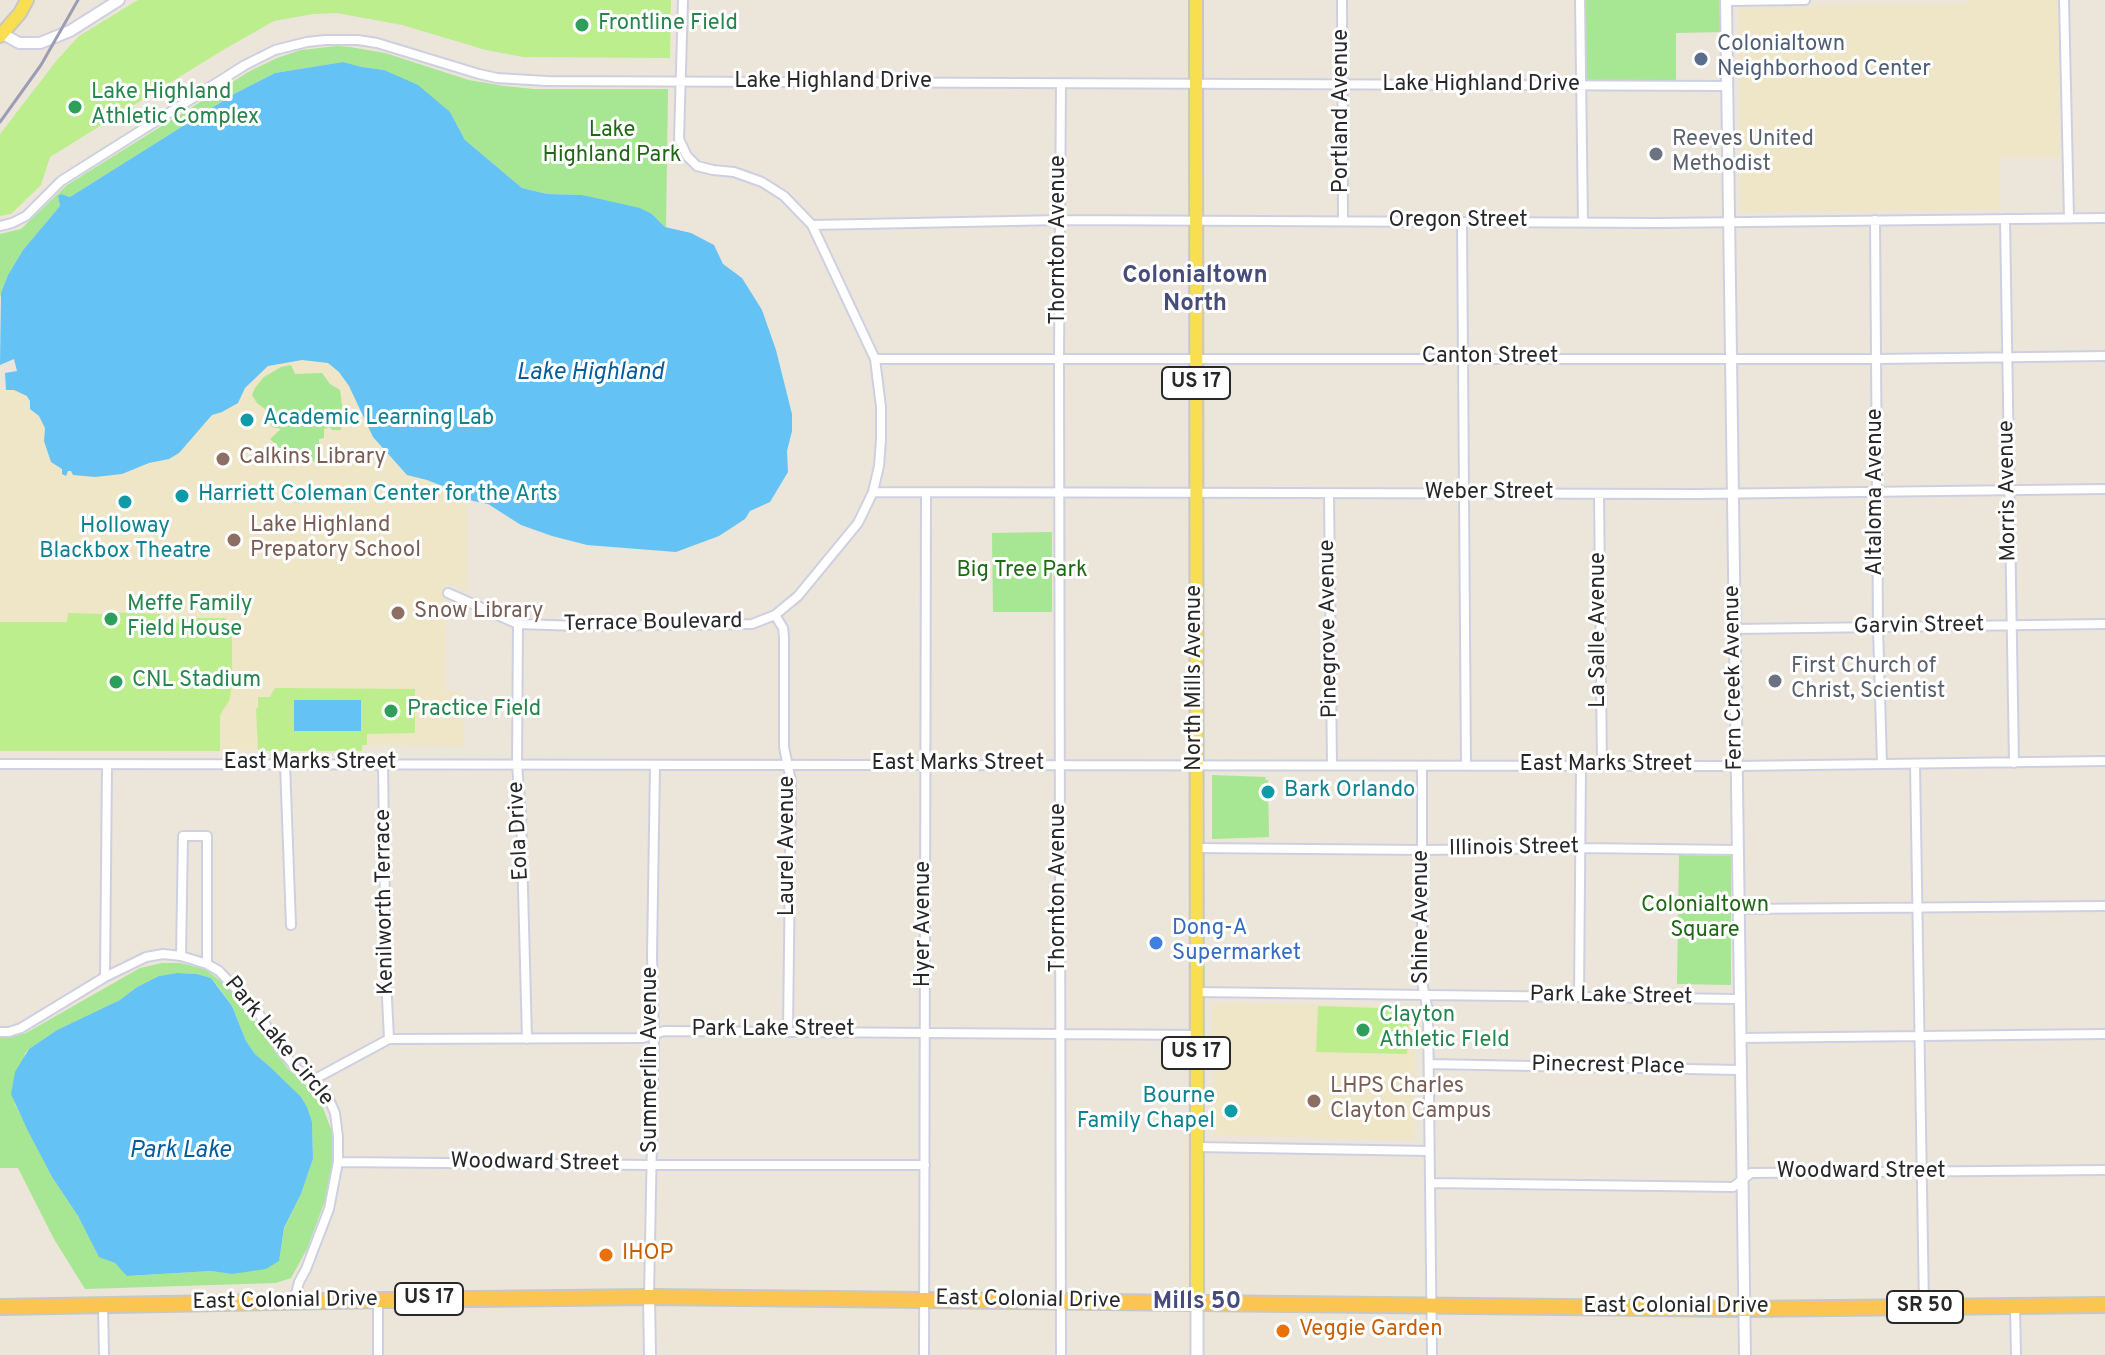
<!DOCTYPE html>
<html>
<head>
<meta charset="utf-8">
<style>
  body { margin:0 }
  canvas { display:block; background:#ece5d9 }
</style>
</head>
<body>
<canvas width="2105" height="1355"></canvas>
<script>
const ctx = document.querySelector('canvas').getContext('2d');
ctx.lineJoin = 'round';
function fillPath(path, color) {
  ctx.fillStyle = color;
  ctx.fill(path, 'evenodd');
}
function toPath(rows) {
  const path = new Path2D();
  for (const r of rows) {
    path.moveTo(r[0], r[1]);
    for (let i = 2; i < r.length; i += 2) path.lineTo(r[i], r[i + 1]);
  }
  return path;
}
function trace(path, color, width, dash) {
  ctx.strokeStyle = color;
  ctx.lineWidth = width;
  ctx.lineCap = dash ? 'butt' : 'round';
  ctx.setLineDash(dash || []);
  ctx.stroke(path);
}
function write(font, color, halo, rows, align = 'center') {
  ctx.font = font + ' Overpass,sans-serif';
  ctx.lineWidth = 6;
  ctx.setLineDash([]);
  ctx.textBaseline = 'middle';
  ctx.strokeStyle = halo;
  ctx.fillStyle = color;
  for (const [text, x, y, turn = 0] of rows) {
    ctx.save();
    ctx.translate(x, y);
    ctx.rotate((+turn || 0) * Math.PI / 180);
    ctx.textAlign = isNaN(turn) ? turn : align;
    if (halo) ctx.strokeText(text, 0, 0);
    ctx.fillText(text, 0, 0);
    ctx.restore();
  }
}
const education = toPath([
  [1969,0,2058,0,2060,157,2000,157,2000,209,1741,212,1739,7,1968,4],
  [301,360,328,363,339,372,349,386,373,437,402,471,407,475,427,480,450,489,467,498,467,591,446,582,445,691,463,692,464,746,363,745,362,751,0,751,0,389,14,390,27,396,30,401,31,409,39,416,45,428,44,441,51,462,62,469,64,475,66,476,68,471,71,471,122,474,149,463,169,459,179,453,212,415,223,412,268,366],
  [1215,1003,1412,1006,1415,1008,1414,1140,1216,1135,1214,1134,1212,1004]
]);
const green = toPath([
  [1580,0,1726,0,1726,32,1676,33,1676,86,1581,86],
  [337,46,350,47,385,53,469,80,504,86,534,89,668,89,666,228,652,214,582,195,547,194,522,188,465,140,450,112,384,70,362,67,343,62,275,73,234,94,70,197,61,194,58,196,60,206,23,250,8,275,0,297,0,234,21,229,67,185,250,71,277,58,301,50],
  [291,365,295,374,322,373,330,384,340,390,342,406,341,430,332,430,330,427,324,429,324,438,319,439,319,458,315,458,315,461,291,459,270,439,281,429,272,427,265,409,257,403,252,395,255,388,264,377,281,367],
  [1052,532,1052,612,993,612,992,533],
  [1212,775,1266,777,1265,780,1268,780,1269,837,1212,839],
  [1679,855,1731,856,1731,985,1677,984],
  [162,963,180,963,205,969,227,986,247,1010,288,1069,310,1089,323,1108,332,1132,333,1158,326,1198,307,1249,291,1278,276,1283,85,1289,54,1239,18,1168,0,1168,0,1036,15,1036,26,1033,140,968],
  [177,973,197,974,211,978,220,989,232,1006,246,1041,255,1054,269,1066,312,1122,313,1159,301,1194,284,1229,279,1260,233,1274,211,1271,128,1276,115,1263,99,1256,78,1216,52,1177,15,1104,25,1053,29,1049,57,1030,120,1000,137,987,159,976]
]);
const pitch = toPath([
  [138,0,671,0,670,58,523,57,486,50,402,25,337,13,313,14,274,21,223,50,50,157,41,185,11,214,0,216,0,134,57,60,79,36],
  [107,612,160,614,165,622,171,623,178,623,178,618,226,618,226,636,232,636,232,686,229,701,220,715,220,751,0,751,0,622,67,622,68,613,106,614],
  [275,688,415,689,415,733,367,734,367,745,362,745,362,751,258,751,256,709,258,708,258,697,270,697],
  [1318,1006,1409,1009,1407,1054,1316,1052]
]);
const water = toPath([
  [343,62,362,67,384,70,418,85,450,112,465,140,522,188,547,194,582,195,640,208,652,214,665,227,691,233,714,245,723,264,742,278,762,310,776,350,792,414,792,431,787,451,788,472,770,502,750,511,745,519,719,536,676,552,587,545,552,536,521,525,488,504,469,500,450,489,427,480,407,475,373,437,349,386,339,372,328,363,302,360,268,366,245,388,238,403,222,412,212,415,179,453,169,459,149,463,122,474,95,477,73,475,71,471,68,471,66,476,62,474,62,469,51,462,44,441,45,428,39,416,30,409,30,401,27,396,14,390,6,390,5,373,17,371,14,359,0,365,1,293,8,275,23,250,60,206,58,196,61,194,70,197,234,94,275,73],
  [294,700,361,700,361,731,294,731],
  [177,973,197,974,211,978,232,1006,246,1041,255,1054,269,1066,301,1097,307,1107,312,1122,313,1159,301,1194,284,1228,279,1261,266,1269,232,1274,211,1271,127,1276,115,1263,99,1257,78,1216,52,1177,27,1129,11,1094,15,1072,29,1049,57,1030,120,1000,137,987,159,976]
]);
const minor = toPath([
  [1342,0,1343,221],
  [1580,0,1583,222],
  [2064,0,2069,218],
  [1726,1,1805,0],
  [1061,84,1059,357,1061,1355],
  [2005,219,2014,763],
  [1875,220,1878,627,1882,764],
  [1462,222,1466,765],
  [812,225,1061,220,1659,223,2105,218],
  [0,226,12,223,26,216,61,181,245,65,275,50,307,42,325,40,358,40,377,43,479,74,497,78,547,81,1727,86],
  [875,359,1877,359,2105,356],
  [873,492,1697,494,2105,489],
  [1329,493,1332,765],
  [1599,494,1602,766],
  [448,593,518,624,580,626,752,624,775,615,798,596,858,523,873,492,879,466,881,440,881,407,875,359,812,225,784,196,762,182,734,172,713,170,697,166,687,156,679,139,683,0],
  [775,615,783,628,784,637,784,747,791,781,788,1031],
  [518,624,517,765,521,813,527,1039],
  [1734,629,2105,624],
  [0,764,1736,766,2105,761],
  [285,764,291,925],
  [383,764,386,978,389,1039],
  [1915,764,1924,1307],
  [1422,766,1422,982,1428,1011,1432,1355],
  [1196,848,1423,850,1580,848,1737,850],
  [1737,909,2105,906],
  [181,956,183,836,207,836,207,964],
  [105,977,107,765],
  [1196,992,1738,999],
  [1579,996,1581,766],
  [0,1032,9,1032,21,1028,105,977,146,957,163,954,181,956,207,964,219,971,258,1012,280,1049,297,1069,313,1080,328,1097,335,1113,338,1137,338,1162,329,1209,306,1269,299,1282,294,1301],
  [1740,1038,2105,1034],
  [1429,1064,1739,1070],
  [313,1080,389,1039,643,1038,664,1031,1196,1035],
  [1196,1147,1429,1151],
  [338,1162,651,1165,925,1165],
  [1430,1183,1733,1187,1751,1173,2105,1170],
  [649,1297,654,1034,652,955,655,765],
  [378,1300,378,1355],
  [103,1306,104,1355],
  [2015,1306,2016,1355],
  [924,1355,926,493]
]);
const tertiary = toPath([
  [1726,0,1745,1355],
  [3,34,19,43,40,43,70,31,119,0],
  [649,1297,650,1355]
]);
const secondary = toPath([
  [1197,1304,1197,1355]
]);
const primary = toPath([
  [1196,0,1197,1304],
  [0,36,20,13,27,0]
]);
const trunk = toPath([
  [0,1307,386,1300,649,1297,1744,1309,2105,1305]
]);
const rail = toPath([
  [0,122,41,65,78,0]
]);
const markers = [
  [582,25,8,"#2e9e5b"],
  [1701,59,8,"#5c6f8a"],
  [75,107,8,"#2e9e5b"],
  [1656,154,8,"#6b7280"],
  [247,420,8,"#0f9aa8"],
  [223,459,8,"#8d6e63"],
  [182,496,8,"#0f9aa8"],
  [125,502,8,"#0f9aa8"],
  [234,540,8,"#8d6e63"],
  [398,613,8,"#8d6e63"],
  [111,619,8,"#2e9e5b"],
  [1775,681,8,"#6b7280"],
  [116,682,8,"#2e9e5b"],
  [391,711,8,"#2e9e5b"],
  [1268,792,8,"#0f9aa8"],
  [1156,943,8,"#3f7fe0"],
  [1363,1030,8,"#2e9e5b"],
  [1314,1101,8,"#8d6e63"],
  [1231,1111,8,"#0f9aa8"],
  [606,1255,8,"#e8710a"],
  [1283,1331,8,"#e8710a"]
];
const shields = [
  [1196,383,68],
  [1196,1053,68],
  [429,1299,68],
  [1925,1307,76]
];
const shieldNames = [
  ["US 17",1196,383],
  ["US 17",1196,1053],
  ["US 17",429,1299],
  ["SR 50",1925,1307]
];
const leisureNames = [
  ["Frontline Field",598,25],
  ["Lake Highland",91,94],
  ["Athletic Complex",91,119],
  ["Meffe Family",127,606],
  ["Field House",127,631],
  ["CNL Stadium",132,682],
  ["Practice Field",407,711],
  ["Clayton",1379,1017],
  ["Athletic FIeld",1379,1042]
];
const serviceNames = [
  ["Colonialtown",1717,46],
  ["Neighborhood Center",1717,71]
];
const streetNames = [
  ["Lake Highland Drive",833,83],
  ["Lake Highland Drive",1481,86],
  ["Portland Avenue",1343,111,-90],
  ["Oregon Street",1458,222],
  ["Thornton Avenue",1060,240,-90],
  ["Canton Street",1490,358],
  ["Morris Avenue",2009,491,-91],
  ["Altaloma Avenue",1877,492,-90],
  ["Weber Street",1489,494],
  ["Terrace Boulevard",653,624,-1],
  ["Garvin Street",1919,627,-1],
  ["Pinegrove Avenue",1330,629,-91],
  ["La Salle Avenue",1600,630,-90],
  ["North Mills Avenue",1196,678,-90],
  ["Fern Creek Avenue",1735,678,-91],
  ["East Marks Street",310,764],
  ["East Marks Street",958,765],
  ["East Marks Street",1606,766],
  ["Eola Drive",520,831,-93],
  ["Laurel Avenue",789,846,-90],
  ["Illinois Street",1514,849,-1],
  ["Thornton Avenue",1060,888,-90],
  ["Kenilworth Terrace",386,902,-91],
  ["Shine Avenue",1423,917,-90],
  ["Hyer Avenue",925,924,-90],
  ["Park Lake Street",1611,997,1],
  ["Park Lake Street",773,1031],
  ["Park Lake Circle",278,1042,51],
  ["Summerlin Avenue",652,1060,-90],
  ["Pinecrest Place",1608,1067,1],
  ["Woodward Street",535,1164,1],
  ["Woodward Street",1861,1173],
  ["East Colonial Drive",1028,1301,1],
  ["East Colonial Drive",285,1302,-1],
  ["East Colonial Drive",1676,1308]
];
const parkNames = [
  ["Lake",612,132],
  ["Highland Park",612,157],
  ["Big Tree Park",1022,572],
  ["Colonialtown",1705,907],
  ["Square",1705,932]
];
const worshipNames = [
  ["Reeves United",1672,141],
  ["Methodist",1672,166],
  ["First Church of",1791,668],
  ["Christ, Scientist",1791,693]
];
const cultureNames = [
  ["Academic Learning Lab",263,420],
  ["Harriett Coleman Center for the Arts",198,496],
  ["Holloway",125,528,"center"],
  ["Blackbox Theatre",125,553,"center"],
  ["Bark Orlando",1284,792],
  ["Bourne",1215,1098,"right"],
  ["Family Chapel",1215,1123,"right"]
];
const educationNames = [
  ["Calkins Library",239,459],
  ["Lake Highland",250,527],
  ["Prepatory School",250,552],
  ["Snow Library",414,613],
  ["LHPS Charles",1330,1088],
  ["Clayton Campus",1330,1113]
];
const shopNames = [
  ["Dong-A",1172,930],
  ["Supermarket",1172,955]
];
const foodNames = [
  ["IHOP",622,1255],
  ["Veggie Garden",1299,1331]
];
const neighbourhoodNames = [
  ["Colonialtown",1195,277],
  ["North",1195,305],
  ["Mills 50",1197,1303]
];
const waterNames = [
  ["Lake Highland",590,374],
  ["Park Lake",180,1152]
];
fillPath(education, '#efe5c7');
fillPath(green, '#a7e692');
fillPath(pitch, '#bcee8d');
fillPath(water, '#65c2f4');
trace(minor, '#ced0e2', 12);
trace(tertiary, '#ced0e2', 14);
trace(secondary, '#ced0e2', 15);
trace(primary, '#c7c7c7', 16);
trace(trunk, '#c7c7c7', 18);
trace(minor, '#fff', 8);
trace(tertiary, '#fff', 10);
trace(secondary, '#fff', 11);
trace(primary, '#f8df52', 12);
trace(trunk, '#fcc551', 14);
trace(rail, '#9c9db4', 3);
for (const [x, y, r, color] of markers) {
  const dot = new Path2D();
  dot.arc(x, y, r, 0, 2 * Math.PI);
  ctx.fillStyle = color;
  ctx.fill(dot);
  trace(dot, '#fff', 3);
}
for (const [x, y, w] of shields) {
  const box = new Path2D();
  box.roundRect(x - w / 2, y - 16, w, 32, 6);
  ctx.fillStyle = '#fff';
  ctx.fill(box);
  trace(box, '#282828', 2);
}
write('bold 20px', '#282828', null, shieldNames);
write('22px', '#27864d', '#fff', leisureNames, 'left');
write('22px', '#4e5e75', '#fff', serviceNames, 'left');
write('22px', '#282828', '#fff', streetNames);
write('22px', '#206816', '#fff', parkNames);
write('22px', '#5b616d', '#fff', worshipNames, 'left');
write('22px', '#0d838f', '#fff', cultureNames, 'left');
write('22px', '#785e54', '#fff', educationNames, 'left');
write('22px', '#366cbe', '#fff', shopNames, 'left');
write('22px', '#c56008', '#fff', foodNames, 'left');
write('bold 24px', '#474c7b', '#fff', neighbourhoodNames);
write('italic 24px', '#065d9e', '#fff', waterNames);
</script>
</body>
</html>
